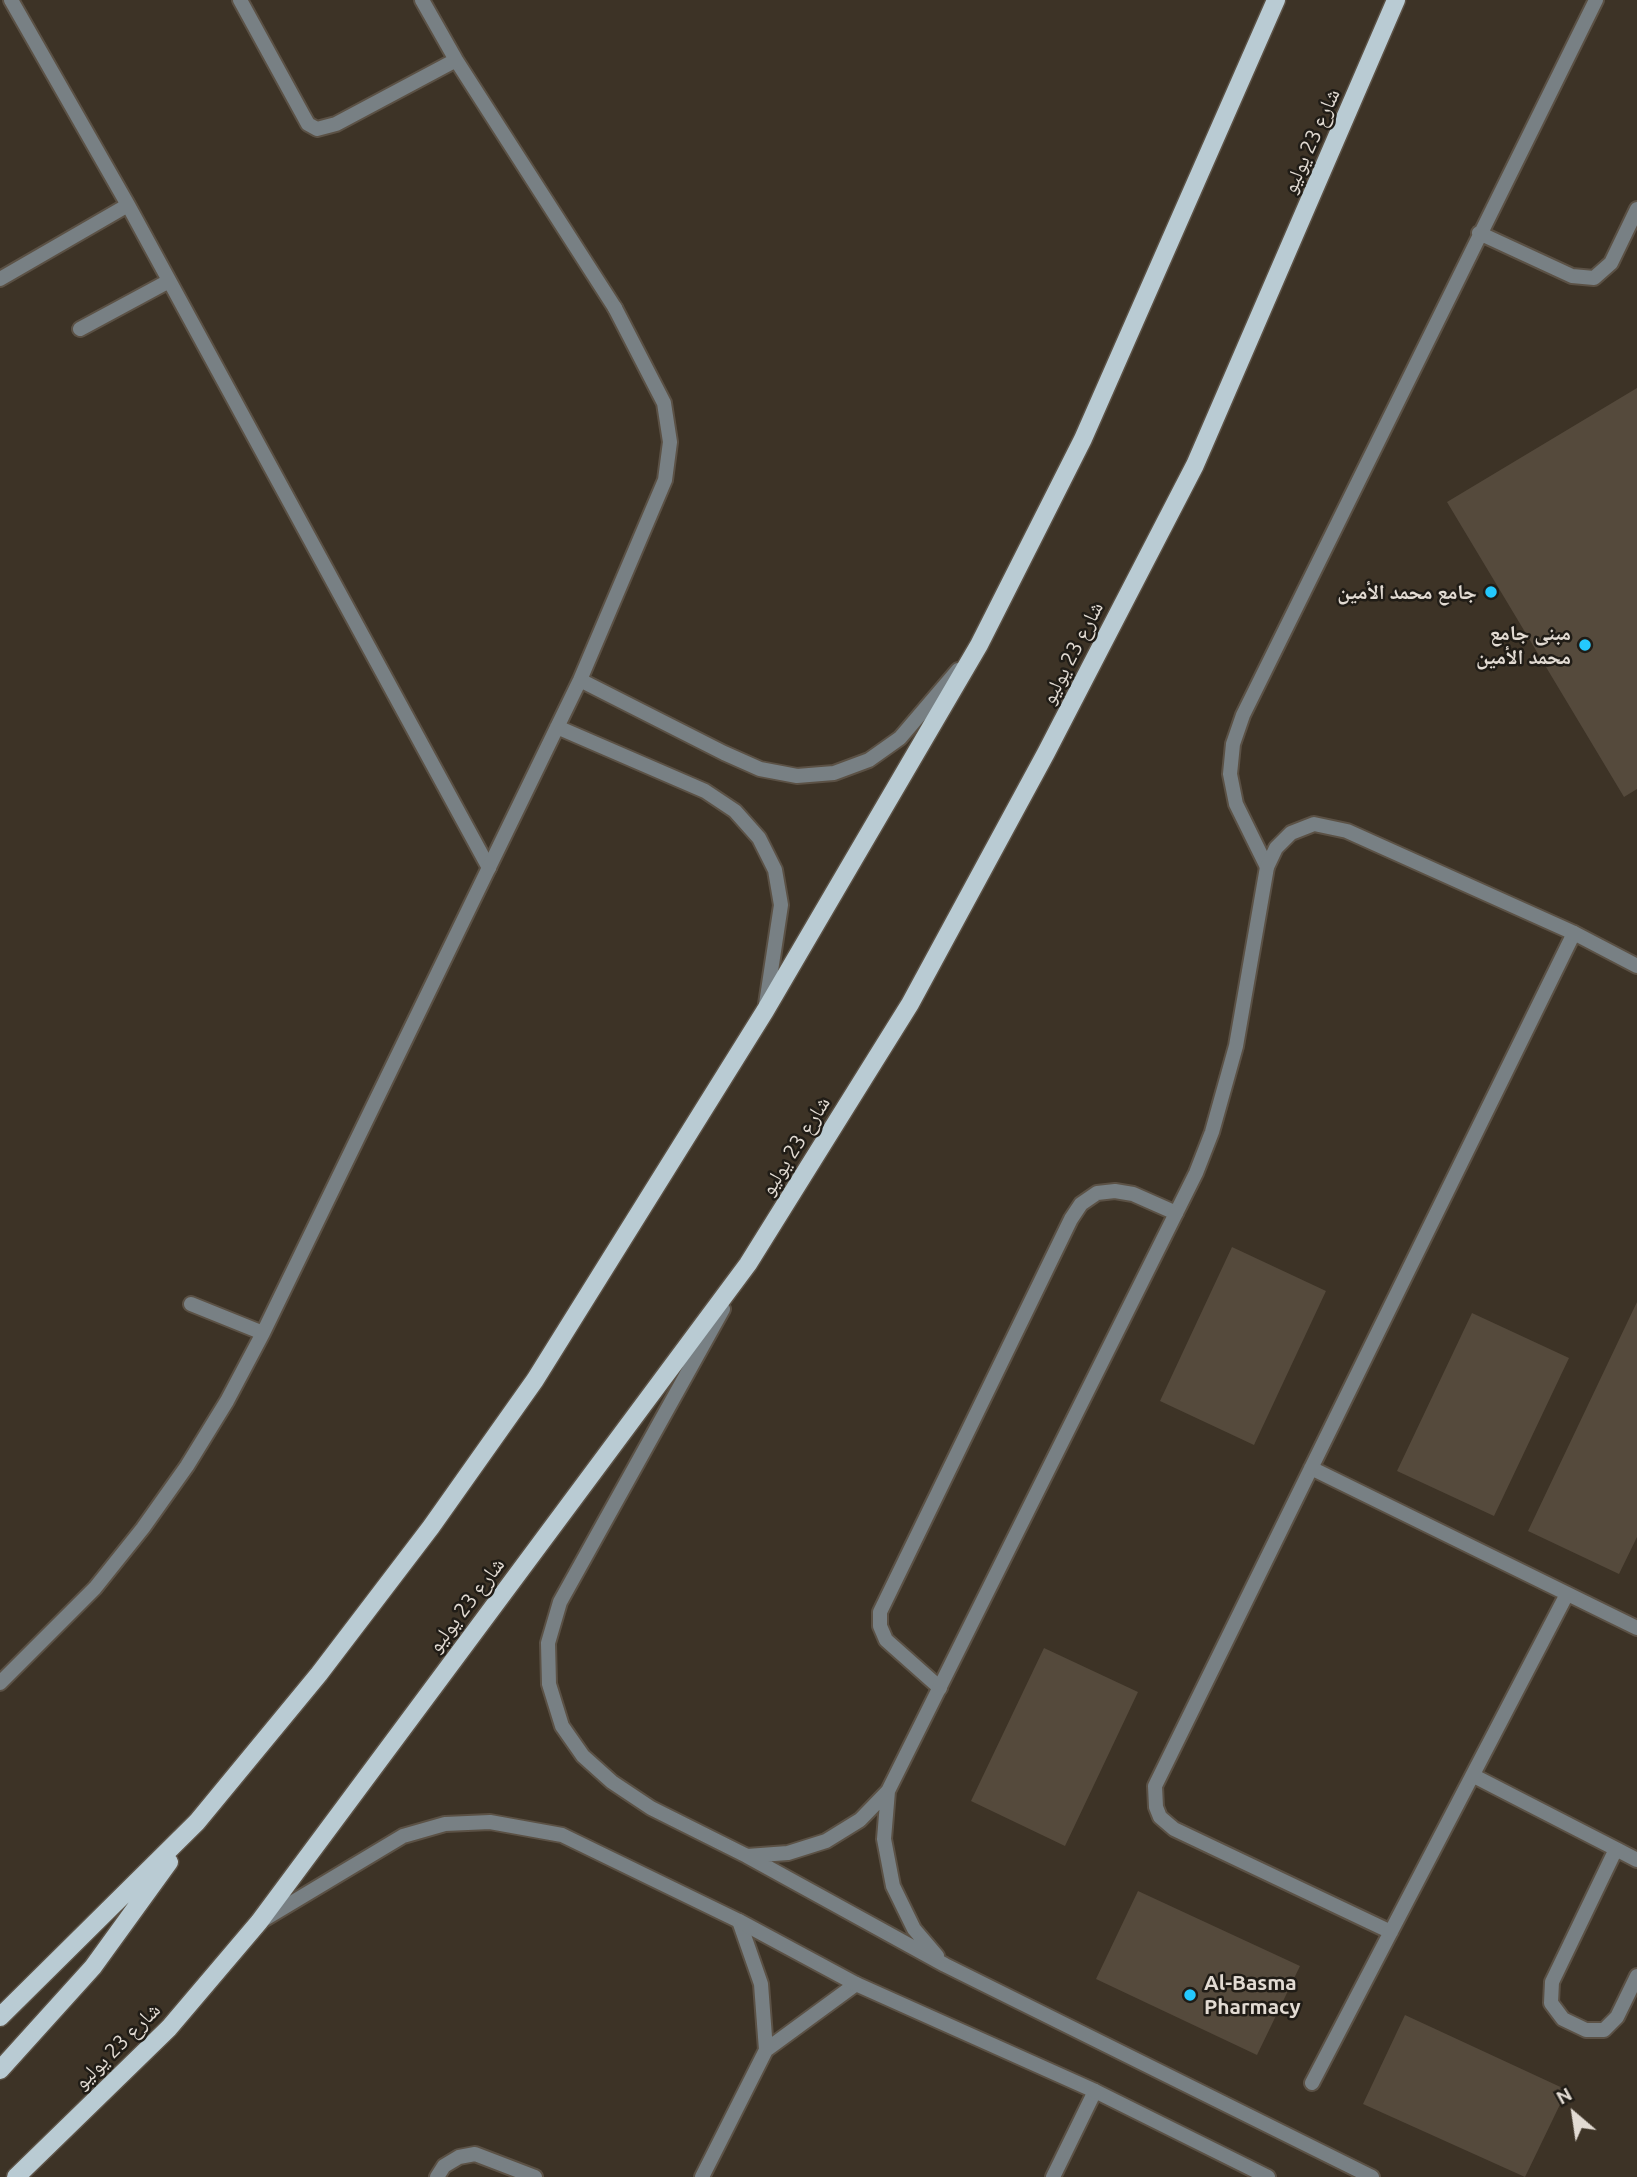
<!DOCTYPE html>
<html>
<head>
<meta charset="utf-8">
<style>
  body { margin:0 }
  #map { position:relative; width:1637px; height:2177px; overflow:hidden; background:#3d3326; font-family:Ubuntu,sans-serif }
  canvas { display:block }
  .north { position:absolute; left:1539px; top:2079px; width:70px; height:70px; -webkit-text-stroke:5px #201c16; paint-order:stroke; rotate:331deg; font-size:19px; font-weight:700; line-height:28px; text-align:center; color:#e2dbd3 }
  .north::after { content:''; display:block; margin:auto; width:24px; height:32px; background:#e2dbd3; clip-path:polygon(50% 0,100% 100%,50% 72%,0 100%) }
</style>
</head>
<body>
<div id="map">
<canvas width="1637" height="2177"></canvas>
<div class="north">N</div>
</div>
<script>
const ctx = document.querySelector('canvas').getContext('2d');
ctx.lineJoin = 'round';
function fillPath(path, color) {
  ctx.fillStyle = color;
  ctx.fill(path, 'evenodd');
}
function toPath(rows) {
  const path = new Path2D();
  for (const r of rows) {
    path.moveTo(r[0], r[1]);
    for (let i = 2; i < r.length; i += 2) path.lineTo(r[i], r[i + 1]);
  }
  return path;
}
function trace(path, color, width, dash) {
  ctx.strokeStyle = color;
  ctx.lineWidth = width;
  ctx.lineCap = dash ? 'butt' : 'round';
  ctx.setLineDash(dash || []);
  ctx.stroke(path);
}
function write(font, color, halo, rows, align = 'center') {
  ctx.font = font + ' Ubuntu,"Noto Naskh Arabic",sans-serif';
  ctx.lineWidth = 5;
  ctx.setLineDash([]);
  ctx.textBaseline = 'middle';
  ctx.strokeStyle = halo;
  ctx.fillStyle = color;
  for (const [text, x, y, turn = 0] of rows) {
    ctx.save();
    ctx.translate(x, y);
    ctx.rotate((+turn || 0) * Math.PI / 180);
    ctx.textAlign = isNaN(turn) ? turn : align;
    if (halo) ctx.strokeText(text, 0, 0);
    ctx.fillText(text, 0, 0);
    ctx.restore();
  }
}
const building = toPath([
  [1637,388,1637,789,1624,797,1447,502],
  [1232,1247,1326,1291,1254,1445,1160,1401],
  [1637,1302,1637,1537,1619,1574,1528,1531],
  [1472,1313,1569,1358,1494,1516,1397,1471],
  [1044,1648,1138,1692,1065,1846,971,1801],
  [1138,1891,1300,1966,1257,2055,1096,1979],
  [1405,2015,1567,2090,1525,2177,1363,2104]
]);
const lane = toPath([
  [11,0,128,205,489,868],
  [240,0,303,115,308,124,317,129,336,124,456,60],
  [422,0,456,60,615,308],
  [1479,233,1572,276,1594,278,1611,263,1637,209],
  [0,279,128,205],
  [80,329,169,281],
  [1267,867,1236,804,1230,774,1233,744,1243,715,1596,0],
  [1311,1468,1637,1628],
  [940,1688,886,1640,880,1626,880,1612,1071,1219,1081,1204,1097,1193,1115,1191,1133,1194,1176,1213],
  [1474,1776,1616,1849],
  [1637,1860,1616,1849,1552,1982,1551,2003,1563,2019,1586,2030,1604,2030,1617,2017,1637,1976],
  [739,1921,761,1984,766,2050],
  [1391,1932,1174,1829,1160,1817,1156,1807,1155,1786,1574,933],
  [1312,2083,1567,1594],
  [437,2177,444,2166,459,2157,475,2154,535,2177],
  [702,2177,766,2050,856,1984],
  [1053,2177,1095,2091]
]);
const street = toPath([
  [580,680,724,753,760,769,797,776,834,773,869,760,900,738,958,670],
  [557,727,705,791,735,811,759,838,775,870,781,905,766,1004],
  [191,1304,263,1333],
  [723,1309,560,1602,548,1643,549,1684,562,1726,583,1756,612,1782,651,1808,747,1856,945,1965,1372,2177],
  [0,1683,95,1588,143,1528,187,1466,227,1401,263,1333,580,680,665,480,670,442,664,403,615,308],
  [888,1791,884,1839,893,1886,914,1929,937,1956],
  [747,1856,788,1853,826,1841,860,1820,888,1791,1196,1173,1212,1132,1236,1046,1267,867,1276,848,1291,833,1314,824,1347,831,1574,933,1637,966],
  [263,1920,403,1836,445,1824,490,1822,562,1835,739,1921,856,1984,1095,2091,1268,2177]
]);
const primary = toPath([
  [0,2017,197,1822,319,1674,431,1527,535,1380,765,1011,979,645,1083,439,1276,0],
  [0,2070,93,1967,169,1862],
  [16,2177,169,2028,259,1922,748,1264,910,1004,1046,753,1195,465,1396,0]
]);
const markers = [
  [1491,592,7,"#24c9fe"],
  [1585,645,7,"#24c9fe"],
  [1190,1995,7,"#24c9fe"]
];
const streetNames = [
  ["شارع 23 يوليو",1311,141,-66],
  ["شارع 23 يوليو",1072,653,-63],
  ["شارع 23 يوليو",795,1146,-58],
  ["شارع 23 يوليو",466,1605,-53],
  ["شارع 23 يوليو",117,2046,-45]
];
const poiNames = [
  ["جامع محمد الأمين",1477,592],
  ["مبنى جامع",1571,633],
  ["محمد الأمين",1571,657],
  ["Al-Basma",1204,1983,"left"],
  ["Pharmacy",1204,2007,"left"]
];
fillPath(building, '#554a3c');
trace(lane, '#5b5145', 18);
trace(street, '#5b5145', 18);
trace(primary, '#5b5145', 21);
trace(lane, '#788084', 14);
trace(street, '#788084', 14);
trace(primary, '#b9cbd3', 18);
for (const [x, y, r, color] of markers) {
  const dot = new Path2D();
  dot.arc(x, y, r, 0, 2 * Math.PI);
  ctx.fillStyle = color;
  ctx.fill(dot);
  trace(dot, '#201c16', 2.5);
}
write('21px', '#e2dbd3', '#201c16', streetNames);
write('bold 21px', '#e2dbd3', '#201c16', poiNames, 'right');
</script>
</body>
</html>
